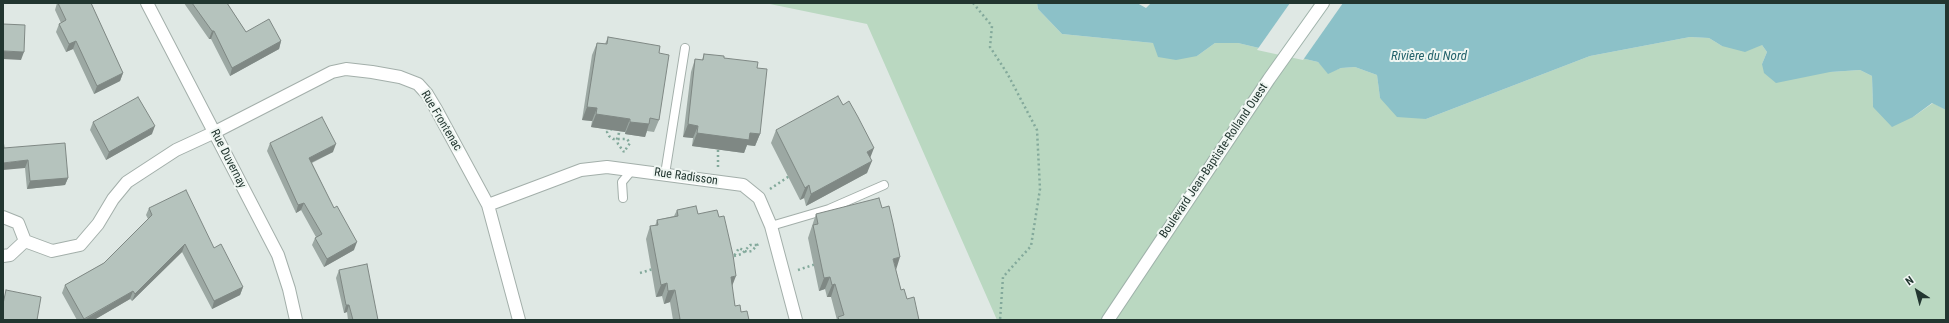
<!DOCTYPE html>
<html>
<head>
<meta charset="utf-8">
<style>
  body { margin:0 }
  #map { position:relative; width:1949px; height:323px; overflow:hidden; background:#dfe8e4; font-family:"Roboto Condensed",sans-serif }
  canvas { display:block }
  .frame { position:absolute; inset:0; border:4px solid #223630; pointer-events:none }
  .north { position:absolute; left:1897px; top:271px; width:40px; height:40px; -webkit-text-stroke:3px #eff6f2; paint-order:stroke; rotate:324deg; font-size:11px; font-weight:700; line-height:16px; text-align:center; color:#223630 }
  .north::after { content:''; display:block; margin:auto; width:14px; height:18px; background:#223630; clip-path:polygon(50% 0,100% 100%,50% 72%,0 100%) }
</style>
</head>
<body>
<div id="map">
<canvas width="1949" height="323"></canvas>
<div class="frame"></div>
<div class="north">N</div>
</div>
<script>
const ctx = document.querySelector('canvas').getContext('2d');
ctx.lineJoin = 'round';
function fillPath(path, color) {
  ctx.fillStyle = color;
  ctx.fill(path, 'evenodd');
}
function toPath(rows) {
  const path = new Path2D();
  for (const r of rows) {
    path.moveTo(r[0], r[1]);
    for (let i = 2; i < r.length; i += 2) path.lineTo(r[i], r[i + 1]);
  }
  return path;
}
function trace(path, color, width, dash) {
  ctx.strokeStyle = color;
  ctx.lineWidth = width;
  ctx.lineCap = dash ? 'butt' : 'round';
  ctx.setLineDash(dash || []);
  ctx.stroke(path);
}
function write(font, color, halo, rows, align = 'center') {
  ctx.font = font + ' "Roboto Condensed",sans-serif';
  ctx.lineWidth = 4;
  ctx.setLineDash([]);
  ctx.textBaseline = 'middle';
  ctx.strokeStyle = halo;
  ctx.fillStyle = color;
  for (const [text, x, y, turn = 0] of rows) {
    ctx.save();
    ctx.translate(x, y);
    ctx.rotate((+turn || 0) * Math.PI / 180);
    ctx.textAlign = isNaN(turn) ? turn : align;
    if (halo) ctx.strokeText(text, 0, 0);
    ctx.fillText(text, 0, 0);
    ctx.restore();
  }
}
const green = toPath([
  [765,3,1037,3,1038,9,1062,34,1153,43,1197,56,1215,43,1238,43,1318,62,1328,73,1341,68,1355,67,1377,75,1380,98,1426,119,1590,56,1690,37,1709,38,1722,46,1762,45,1767,52,1762,64,1830,72,1860,70,1872,76,1873,107,1913,117,1933,103,1946,110,1946,320,997,320,867,24]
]);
const water = toPath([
  [1037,3,1137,3,1146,8,1151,3,1946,3,1946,110,1932,103,1913,117,1892,127,1873,107,1872,76,1860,70,1830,72,1776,83,1764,73,1762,64,1767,52,1762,45,1745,52,1722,46,1709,38,1690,37,1590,56,1426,119,1397,117,1380,98,1377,75,1355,67,1341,68,1328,74,1318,62,1238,43,1215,43,1197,56,1176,60,1158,57,1153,43,1062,34,1038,9]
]);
const pier = toPath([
  [1290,3,1343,3,1303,60,1257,50]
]);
const path = toPath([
  [973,3,992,26,990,47,1007,73,1037,130,1040,189,1031,246,1003,277,1000,320],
  [618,128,619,133,617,139,618,144,624,152],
  [612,129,607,132,609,136,613,139,627,139,630,143,624,152],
  [718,167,718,146],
  [770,189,791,175],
  [734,256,742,254,750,245,757,245],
  [730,257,734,256,739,248,747,252,752,251,757,245,761,243],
  [798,270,816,264],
  [640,273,653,269]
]);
const lane = toPath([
  [665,174,685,48],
  [623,198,622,182,632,170],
  [771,226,829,209,884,185]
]);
const street = toPath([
  [147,3,278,255,289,289,296,320],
  [488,205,581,170,607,167,743,185,759,198,771,226,796,320],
  [3,217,18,223,25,241],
  [25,241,52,251,80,245,98,224,113,199,127,182,176,150,215,132,332,72,346,69,372,72,400,77,418,84,427,94,436,109,488,205,519,320],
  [3,256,10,255,25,241]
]);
const secondary = toPath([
  [1108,320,1269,79,1323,3]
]);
const wall = toPath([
  [57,3,91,3,123,73,120,81,94,94,73,49,66,52,56,32,59,24,61,23,55,10],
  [184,3,227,3,246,32,281,41,279,49,230,76,211,39,209,39,186,6],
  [608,37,659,53,659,120,654,132,647,131,645,137,625,134,625,132,591,127,592,121,582,120,592,55,597,43,605,44],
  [704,54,724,58,757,68,760,134,755,146,747,145,744,153,692,146,693,138,683,137,691,72,695,59,702,60],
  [93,122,152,134,106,160,90,130],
  [776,130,870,158,867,173,806,206,804,198,800,200,771,143],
  [270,143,333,152,312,163,354,250,324,267,312,245,315,238,316,237,301,210,296,213,267,151],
  [4,148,68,178,65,185,27,189,25,168],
  [149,208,214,248,243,287,240,295,212,309,182,252,132,301,130,299,94,320,77,320,62,293,65,285,104,263,148,219,146,215],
  [677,210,698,214,732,287,735,306,749,320,673,320,670,302,664,304,662,296,656,297,646,239,650,226,655,226,657,220,674,216],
  [816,214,896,270,901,290,919,320,837,320,831,297,827,297,825,289,819,291,808,238],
  [339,270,378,320,348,320,347,312,344,313,336,278]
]);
const shadedWall = toPath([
  [212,31,214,31,211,39,209,39],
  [76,41,73,49,66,52,69,44],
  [281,41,279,49,230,76,232,68],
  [3,51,24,52,21,60,3,59],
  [123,73,120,81,94,94,97,86],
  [587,107,597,108,592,121,582,120],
  [596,114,630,119,625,132,591,127],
  [630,122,649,124,645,137,625,134],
  [688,124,698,126,693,138,683,137],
  [155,126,152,134,106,160,109,152],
  [697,133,750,133,760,134,755,146,747,145,744,153,692,146],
  [336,144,333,152,306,165,309,158],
  [874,148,869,161,867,152],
  [28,160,25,168,3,170,3,163],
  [872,161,867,173,806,206,811,194],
  [68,178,65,185,27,189,30,181],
  [809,185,804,198,800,200,805,188],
  [304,203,301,210,296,213,298,205],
  [357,242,354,250,324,267,327,259],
  [185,244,182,252,132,301,135,294],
  [900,257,896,270,893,259],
  [736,276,731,289,731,277],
  [830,277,825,289,819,291,824,278],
  [667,283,662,296,656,297,661,285],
  [835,284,831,297,827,297,832,285],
  [243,287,240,295,212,309,214,301],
  [675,290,670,302,664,304,668,291],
  [133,291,130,299,94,320,84,320],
  [346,305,349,305,347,312,344,313]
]);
const building = toPath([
  [58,3,91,3,123,73,97,86,76,41,69,44,59,24,66,20,58,3],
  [192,3,227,3,246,32,269,19,281,41,232,68,214,31,212,31,192,3],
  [3,24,25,25,24,52,3,51,3,24],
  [608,37,660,46,659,53,669,55,659,120,650,118,649,124,630,122,630,119,596,114,597,108,587,107,597,43,607,44,608,37],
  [704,54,724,56,724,58,758,62,757,68,767,69,760,134,750,133,749,140,697,133,698,126,688,124,695,59,703,60,704,54],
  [838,96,843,105,849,101,858,117,874,148,867,152,872,161,811,194,809,185,805,188,776,130,838,96],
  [138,97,155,126,109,152,93,122,138,97],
  [322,117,336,144,309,158,334,208,337,206,357,242,327,259,315,238,322,234,304,203,298,205,270,143,322,117],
  [3,139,4,148,65,143,68,178,30,181,28,160,3,163,3,139],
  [186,190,214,248,221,244,243,287,214,301,185,244,135,294,133,291,84,319,65,285,104,263,152,215,149,208,186,190],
  [879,198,882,208,889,206,893,223,900,257,893,259,901,290,904,289,907,299,914,297,919,320,839,320,838,317,844,315,835,284,832,285,830,277,824,278,813,225,818,224,816,214,879,198],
  [696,206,698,214,717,210,719,217,724,216,733,255,736,276,731,277,735,306,740,305,741,312,747,311,749,320,677,320,680,319,675,290,668,291,667,283,661,285,650,226,658,225,657,220,678,216,677,210,696,206],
  [367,264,378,320,353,320,349,305,346,305,339,270,367,264],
  [6,290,41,297,37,320,3,320,3,304,6,290]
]);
const streetNames = [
  ["Rue Frontenac",441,121,59],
  ["Rue Duvernay",228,159,63],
  ["Boulevard Jean-Baptiste-Rolland Ouest",1214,161,-56],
  ["Rue Radisson",686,177,8]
];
const waterNames = [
  ["Rivière du Nord",1429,57]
];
fillPath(green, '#bad8c1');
fillPath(water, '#8cc1c8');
fillPath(pier, '#dfe8e4');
trace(lane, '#a3afaa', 10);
trace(street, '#a3afaa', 14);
trace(secondary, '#a0b3ab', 14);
trace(path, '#83a99b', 2.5, [2, 3]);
trace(lane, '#fff', 8);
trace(street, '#fff', 12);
trace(secondary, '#fff', 12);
fillPath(wall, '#9ca8a3');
fillPath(shadedWall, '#7f8884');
fillPath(building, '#b5c3bd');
trace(building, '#7f8884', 1);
write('12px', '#223630', '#eff6f2', streetNames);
write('italic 13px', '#23626b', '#eff6f2', waterNames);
</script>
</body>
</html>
